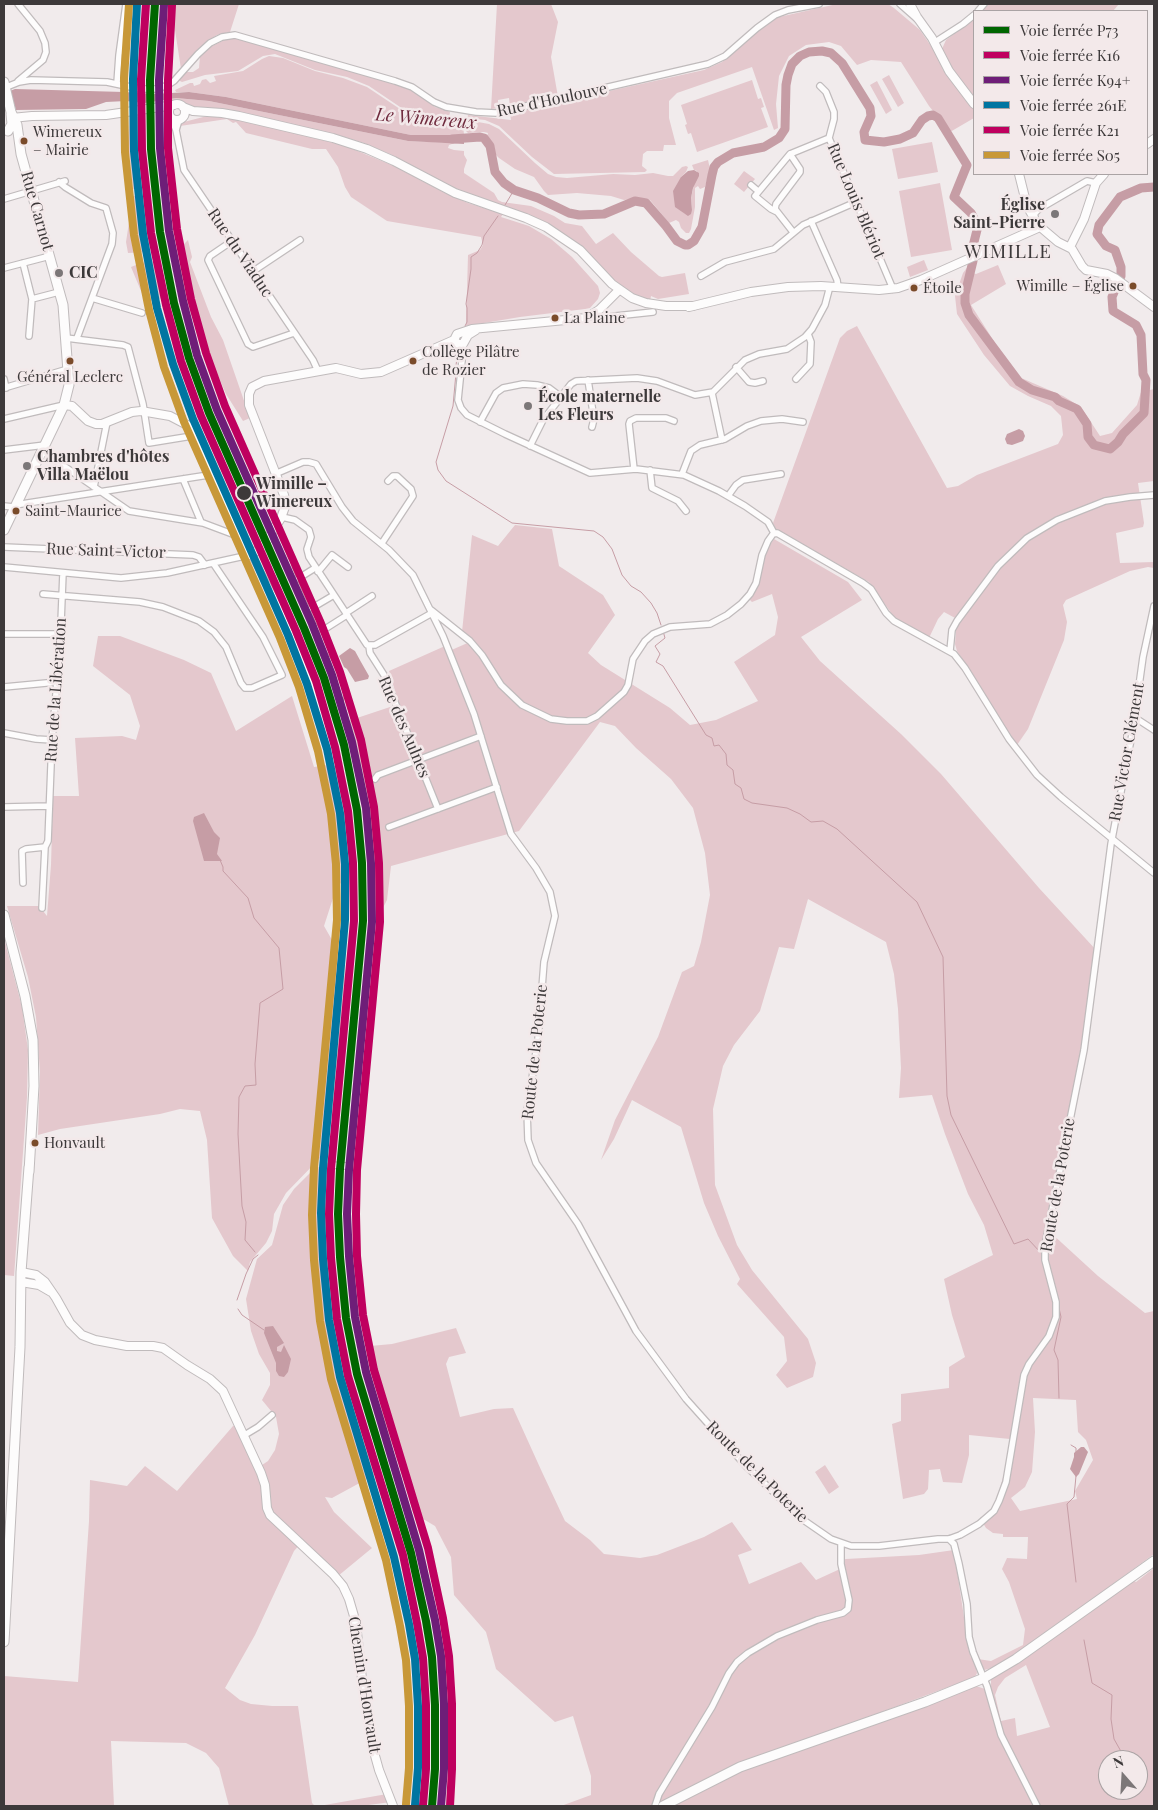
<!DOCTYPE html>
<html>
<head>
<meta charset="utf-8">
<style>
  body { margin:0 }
  #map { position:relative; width:1158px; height:1810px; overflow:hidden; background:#f1ebec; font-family:"Playfair Display",serif }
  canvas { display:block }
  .frame { position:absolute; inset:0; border:5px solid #3d393a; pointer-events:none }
  .legend { position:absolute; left:973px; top:10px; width:175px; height:165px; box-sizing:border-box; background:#f3e9ea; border:1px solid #aaa3a4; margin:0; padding:6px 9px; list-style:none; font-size:15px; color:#3d393a }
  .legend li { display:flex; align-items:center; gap:10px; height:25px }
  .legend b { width:25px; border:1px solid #aaa3a4 }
  .north { position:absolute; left:1098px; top:1750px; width:50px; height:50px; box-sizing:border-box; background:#f3e9ea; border:1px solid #aaa3a4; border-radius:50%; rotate:341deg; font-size:14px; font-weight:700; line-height:20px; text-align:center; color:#3d393a }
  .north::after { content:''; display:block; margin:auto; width:18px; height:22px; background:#7c7778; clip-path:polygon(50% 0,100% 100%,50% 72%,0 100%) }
</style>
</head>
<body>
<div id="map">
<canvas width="1158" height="1810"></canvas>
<div class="frame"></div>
<ul class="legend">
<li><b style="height:6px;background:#060"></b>Voie ferrée P73</li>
<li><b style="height:6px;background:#bf005f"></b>Voie ferrée K16</li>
<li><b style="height:6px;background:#6e1e78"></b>Voie ferrée K94+</li>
<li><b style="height:6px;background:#0075a1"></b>Voie ferrée 261E</li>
<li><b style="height:6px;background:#bf005f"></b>Voie ferrée K21</li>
<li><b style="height:6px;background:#c89838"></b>Voie ferrée S05</li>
</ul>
<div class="north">N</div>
</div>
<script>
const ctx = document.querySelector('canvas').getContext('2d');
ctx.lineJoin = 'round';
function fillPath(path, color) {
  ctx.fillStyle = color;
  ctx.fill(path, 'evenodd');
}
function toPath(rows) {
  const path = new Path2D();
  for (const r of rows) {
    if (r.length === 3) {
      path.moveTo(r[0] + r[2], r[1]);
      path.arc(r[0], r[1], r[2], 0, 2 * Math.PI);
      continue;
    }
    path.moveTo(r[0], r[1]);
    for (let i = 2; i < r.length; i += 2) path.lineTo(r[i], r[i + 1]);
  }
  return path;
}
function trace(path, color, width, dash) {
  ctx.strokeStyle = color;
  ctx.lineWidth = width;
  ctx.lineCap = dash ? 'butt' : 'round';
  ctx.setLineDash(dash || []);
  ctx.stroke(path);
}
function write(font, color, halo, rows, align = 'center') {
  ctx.font = font + ' "Playfair Display",serif';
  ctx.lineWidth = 5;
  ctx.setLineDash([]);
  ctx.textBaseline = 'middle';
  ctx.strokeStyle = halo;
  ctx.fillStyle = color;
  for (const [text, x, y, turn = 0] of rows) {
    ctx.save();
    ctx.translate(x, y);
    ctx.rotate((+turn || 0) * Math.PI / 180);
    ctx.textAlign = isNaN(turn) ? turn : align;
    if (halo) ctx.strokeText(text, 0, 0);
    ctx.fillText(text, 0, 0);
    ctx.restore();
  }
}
const green = toPath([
  [171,4,239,4,230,32,217,35,205,43,181,69],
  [497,4,551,4,558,22,551,57,558,97,510,107,509,98,498,100,498,108,491,109],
  [837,4,888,4,894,8,920,30,933,49,943,70,974,109,974,118,950,132,929,106,901,62,871,60,857,65,841,46,829,42,806,45,789,56,779,76,776,104,778,128,774,130,752,67,677,93,669,101,669,118,676,145,664,145,663,151,647,151,643,154,642,166,647,170,645,172,554,174,532,157,499,126,485,120,467,118,468,115,511,120,510,113,704,70,722,62,769,22,779,17],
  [989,4,1119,4,1113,11,982,11],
  [974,19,974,100,956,77,943,53,942,49,946,40],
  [238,38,397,83,413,90,435,107,448,111,450,112,449,118,422,118,414,112,403,109,369,86,347,77,315,70,275,54,263,56,238,71,205,75,182,82,180,81,180,78,186,72,193,72,199,68,200,56,208,48,226,39],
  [269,56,283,58,315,71,343,78,367,87,400,109,413,114,421,121,461,121,463,124,464,135,411,135,226,97,189,92,176,92,175,90,190,83,193,83,194,86,200,84,202,80,206,79,210,83,216,81,214,76,243,71,262,59],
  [889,75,904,103,898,107,882,79],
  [752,80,758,99,761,98,764,107,761,108,768,127,697,152,691,133,688,134,685,125,687,124,681,105],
  [877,81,892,110,886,114,870,85],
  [176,98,209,101,408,141,455,143,449,145,448,148,454,150,464,151,464,155,467,160,464,169,464,173,494,193,498,200,502,202,531,206,554,216,565,223,582,226,596,244,613,233,631,252,659,276,662,277,685,273,689,294,658,299,651,296,650,301,640,299,614,281,580,245,557,229,519,211,498,205,447,185,390,154,364,143,341,136,226,109,188,107,185,103,170,102,169,99],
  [143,116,142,134,146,187,133,189,128,142,130,117],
  [207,116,229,117,343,145,394,166,445,193,468,203,503,214,501,217,529,226,551,239,572,257,598,286,600,293,598,299,590,308,585,309,520,317,466,326,468,255,480,250,483,245,481,237,387,221,351,197,345,187,338,167,326,149,312,149,246,133,236,122,233,123,227,119,180,126,184,122],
  [467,120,489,124,499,129,535,163,548,174,556,177,567,178,613,174,635,175,653,173,668,176,673,176,682,167,686,166,688,167,686,172,681,177,683,212,686,214,692,210,691,198,697,171,694,170,692,165,708,160,710,169,705,187,700,189,698,186,695,188,695,207,691,229,689,233,686,233,681,228,679,222,676,220,669,223,650,200,641,198,624,200,611,196,577,193,548,195,544,191,534,177,515,169,499,158,495,154,494,146,487,136,488,133,484,132,468,133,466,131],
  [932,142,938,172,898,179,892,149],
  [744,171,755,179,744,192,734,184],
  [940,183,952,250,911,257,899,191],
  [147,195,148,221,152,247,147,252,128,253,126,242,133,196],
  [188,240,192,257,190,262,211,317,223,340,250,418,243,421,226,394,187,305,179,272,179,249],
  [924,260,928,270,910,277,907,267],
  [155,261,162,298,146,303,131,267,141,263],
  [975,261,973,273,976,274,998,265,1006,284,971,305,1002,354,1019,377,1063,396,1081,407,1100,436,1112,433,1137,405,1141,392,1154,389,1154,481,1138,483,1144,523,1143,527,1116,533,1120,563,1154,562,1154,568,1148,567,1130,571,1066,600,1063,605,1067,622,1064,640,1028,729,1017,745,957,651,955,644,957,619,944,612,938,619,929,638,894,617,869,582,776,529,773,523,840,338,847,331,857,326,947,488,958,486,977,475,1058,444,1063,435,1061,416,1051,406,1028,396,1010,386,984,355,957,314,955,296,963,273,969,265],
  [515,525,552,529,559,566,603,595,615,615,588,653,601,665,670,708,690,725,716,720,758,701,734,662,775,635,778,617,772,594,752,602,749,599,756,590,767,549,774,539,848,582,862,600,801,637,820,661,901,734,941,774,1039,888,1097,951,1084,1050,1050,1232,1098,1276,1145,1313,1154,1311,1154,1554,1001,1666,984,1670,979,1665,975,1664,977,1673,975,1677,716,1774,654,1806,561,1806,591,1795,591,1776,573,1716,555,1722,496,1669,486,1632,454,1595,451,1557,435,1526,413,1513,406,1484,406,1465,397,1461,394,1448,387,1434,376,1388,370,1346,392,1344,456,1328,466,1353,449,1357,446,1364,460,1417,494,1409,513,1408,542,1472,565,1521,590,1540,604,1554,640,1558,657,1555,704,1537,732,1522,752,1550,738,1555,749,1584,801,1562,816,1580,840,1569,839,1561,846,1559,919,1555,954,1550,969,1651,971,1658,991,1661,1023,1645,1025,1629,1009,1582,1002,1569,1007,1558,1027,1559,1028,1537,1003,1537,1003,1534,993,1533,986,1528,980,1518,992,1510,997,1499,1007,1463,1010,1439,969,1435,969,1455,962,1483,943,1482,940,1469,929,1470,928,1489,924,1494,903,1499,892,1424,901,1421,901,1394,949,1388,949,1367,965,1357,952,1315,944,1279,993,1255,984,1225,968,1194,945,1134,932,1095,899,1098,901,1068,898,1009,894,974,886,942,808,899,794,949,779,947,760,1011,734,1045,723,1066,713,1109,715,1185,737,1245,752,1270,808,1339,816,1363,813,1377,787,1388,776,1375,787,1361,784,1337,737,1284,740,1279,718,1236,704,1203,681,1127,632,1100,614,1139,601,1160,615,1120,658,1037,682,972,694,966,701,942,710,895,705,853,693,808,671,779,636,748,615,726,600,722,519,831,391,866,387,900,368,937,370,903,364,821,356,771,345,722,399,704,389,671,445,646,447,652,472,641,462,632,472,535,498,546],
  [1033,1398,1076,1400,1078,1432,1086,1440,1093,1460,1075,1491,1077,1499,1020,1511,1011,1498,1025,1487,1032,1472,1035,1432],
  [98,636,120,636,184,660,211,673,236,731,292,696,314,767,334,764,341,792,347,822,349,877,342,881,335,892,324,926,344,961,345,979,345,995,334,1111,320,1158,286,1193,274,1214,272,1231,266,1243,250,1262,248,1271,233,1256,212,1218,207,1140,200,1111,180,1109,160,1114,60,1129,38,1135,40,1072,36,1017,28,977,7,906,39,906,47,916,51,865,53,796,79,796,75,738,122,736,136,740,140,726,130,695,93,666],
  [4,938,22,1007,28,1050,27,1097,14,1276,4,1275],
  [319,1167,332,1167,330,1233,337,1310,351,1376,378,1473,332,1498,325,1497,334,1512,372,1548,338,1576,301,1543,294,1551,255,1635,225,1688,240,1700,251,1704,272,1706,298,1706,312,1803,315,1806,229,1806,219,1768,206,1753,186,1743,111,1741,114,1806,4,1806,4,1676,78,1682,89,1521,90,1480,127,1486,145,1466,177,1491,233,1426,240,1424,262,1465,268,1461,275,1450,279,1434,276,1417,262,1400,270,1385,270,1373,259,1354,251,1331,246,1299,257,1259,272,1245,283,1205,294,1189,313,1170],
  [825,1465,839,1487,829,1494,815,1472],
  [1154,1568,1154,1806,671,1806,733,1774,783,1755,976,1686,991,1691,991,1678,1132,1580,1136,1582],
  [1026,1665,1050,1727,1017,1736,1015,1718,1001,1721,995,1695,998,1687,1005,1678],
  [1108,1760,1138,1760,1138,1790,1108,1790],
  [387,1794,391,1802,361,1806,319,1806]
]);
const water = toPath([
  [15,89,124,92,153,94,189,92,226,97,411,135,464,135,464,144,408,141,209,101,176,98,145,103,126,101,106,102,86,109,16,110,10,91],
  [694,170,699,173,699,176,693,188,691,198,692,210,691,214,688,216,675,207,673,191,681,177,688,171],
  [1019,429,1023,431,1025,436,1023,441,1012,445,1007,444,1005,439,1007,434],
  [350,648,355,651,361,662,369,676,368,679,355,682,347,669,344,667,339,656],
  [204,813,214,832,220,838,217,854,222,861,204,861,193,821,194,817],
  [273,1326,284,1343,277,1347,277,1351,281,1352,284,1345,291,1359,288,1372,284,1377,279,1376,276,1371,276,1363,264,1333,265,1327],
  [1081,1447,1084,1447,1088,1452,1079,1474,1076,1477,1070,1469,1074,1457,1074,1453]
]);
const stream = toPath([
  [505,205,514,190],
  [465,326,467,322,467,308,466,304,471,269,471,257,477,253,482,245,484,236,498,216],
  [456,365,458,352],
  [456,373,453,406,436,462,438,470,446,481,512,523,594,531,603,537,612,549,622,575,631,586,641,592,651,603,657,613,661,625],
  [293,563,292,567,315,621,319,628,321,643,343,678,345,687,343,704],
  [663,631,665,638,655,646,660,654,656,662,663,666,706,735,712,738,714,746,719,745,726,754,727,765,733,770,735,784,741,788,744,799,752,803,787,808,800,814,811,822,823,821,837,829,917,902,943,957,947,1096,951,1115,1014,1244,1028,1239,1041,1253],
  [220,860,223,867,223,871,248,898,254,918,279,948,283,989,260,1003,255,1064,256,1085,245,1086,239,1097,238,1134,242,1206,246,1222,245,1240,255,1252],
  [237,1300,246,1274,253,1259,258,1255],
  [1059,1308,1061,1317,1054,1350,1058,1360,1059,1398],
  [238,1309,242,1315,264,1330],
  [1071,1445,1076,1448,1076,1452],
  [1076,1476,1074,1497,1067,1504,1076,1582],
  [1084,1640,1092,1683,1112,1695,1111,1719,1114,1739,1123,1755,1129,1759]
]);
const river = toPath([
  [452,139,480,137,484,138,490,146,495,172,504,183,514,190,538,198,569,213,579,215,604,214,635,201,646,203,666,226,677,241,685,245,688,245,694,241,702,227,712,175,714,167,718,162,733,153,764,147,779,138,785,129,786,85,788,75,792,64,800,56,809,52,822,51,831,53,842,63,870,108,871,116,864,132,865,140,884,142,900,139,913,133,922,120,928,116,933,115,938,118,967,165,954,197,971,213,978,226,972,250,973,261,965,294,965,303,969,315,1019,382,1032,390,1055,397,1059,401,1077,409,1087,424,1088,437,1094,445,1110,449,1118,442,1123,434,1144,413,1146,380,1143,374,1141,335,1136,325,1113,311,1112,297,1121,276,1121,267,1115,250,1106,246,1097,234,1099,225,1120,197,1141,188,1154,187]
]);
const street = toPath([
  [18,4,40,31,45,43,46,52,43,60,18,81],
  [900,4,917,19],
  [978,11,984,4],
  [935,42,963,24,974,15],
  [117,83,119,55,126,4],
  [820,86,826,92,834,112,834,119,829,138,893,289],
  [4,88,19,82,31,80,107,82,140,89,157,89,168,85,174,81,198,54,210,43,222,37,235,35,395,81,412,87,434,102,446,107,476,112,496,113,708,64,725,56,757,28,775,15,788,10,819,4],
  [171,118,176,130,184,170,313,360,318,371],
  [176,130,179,120],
  [59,182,65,187,91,203,106,208,113,233,112,244,77,338],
  [751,185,758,191],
  [4,199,65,181],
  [777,212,771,209,755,196,790,154],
  [1034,219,1035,213,1039,209,1087,181,1096,183],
  [811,221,837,280,838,287],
  [793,232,775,209,776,204,800,172,800,169,790,154,829,138],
  [232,241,210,256,208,260,248,344,253,347,294,333],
  [23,263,32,299,59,292],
  [4,268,50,256],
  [252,272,300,240],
  [701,276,725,262,774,249,803,225,856,202],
  [92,298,142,313],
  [594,314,598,317,606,317,653,312],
  [29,336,32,299],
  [66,338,123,345,128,347,143,404,149,443,198,435],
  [462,344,463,351,458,400,461,408,467,415,505,434,590,473,636,469,684,475,719,491,745,506,768,522,774,533],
  [736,367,749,382,755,383,763,381],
  [4,379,6,388],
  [796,379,810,364,811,342,808,334],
  [588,380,594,419,592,427],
  [4,388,68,369],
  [712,393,722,440],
  [4,419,64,405],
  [480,422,496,393,503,388,523,384,537,385,549,388,561,397],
  [530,446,543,420,571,384,576,381,637,378,657,381,695,395,713,392,745,360,759,354,787,349,805,337,812,329,825,305,830,286],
  [4,450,45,445],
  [42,451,129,511,203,523,243,538],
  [634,469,629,424,630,421,636,418,666,418,674,421],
  [650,470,652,488,678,501,686,511],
  [275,474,303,462,309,462,316,464,342,507,353,521,389,550,413,575,443,636,474,714,511,834,536,868,550,892,555,916,544,962,538,1039,527,1111,528,1140,536,1163,578,1224,636,1331,686,1399,746,1466,802,1519,831,1539,851,1546,879,1546,938,1539,949,1539,960,1535,979,1524,994,1511,999,1501,1006,1482,1024,1375,1029,1364,1049,1336,1056,1317,1056,1302,1045,1260,1045,1245,1084,1050,1111,844,1133,729,1143,657,1154,606],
  [682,474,691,451,700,445,725,439,747,426,761,421,782,419,803,422],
  [183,479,201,522],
  [94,487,107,422],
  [728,496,736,485,743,480,781,474],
  [15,505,215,474],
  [4,506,14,507],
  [282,517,295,520,309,530,311,537,307,549,309,557,367,645,375,645,432,613],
  [382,543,413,496,411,489,397,476,393,476,388,481],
  [4,547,193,555,199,557,205,565],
  [251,554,277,603,298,653,317,702,335,763],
  [4,567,121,578,167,573,249,555],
  [318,572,332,555,348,567],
  [299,578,315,568],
  [43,594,140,602,163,607,199,621,214,632,226,647,241,683,245,688,252,688,282,675,263,637,213,563],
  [312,608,334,595],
  [431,610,470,641,482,655,501,685,522,705,551,719,567,721,587,721,597,716,624,692,628,685,633,659,645,641,653,634,670,627,710,624,727,615,741,604,750,594,756,583,762,555,768,541,773,534,777,533,863,583,871,589,886,613,894,621,954,654,965,668,1009,739,1037,775,1061,797,1154,873],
  [346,613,372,596],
  [325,629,347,615],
  [4,634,60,634],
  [369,646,370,653,384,675,438,809],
  [950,651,952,630,957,621,998,566,1027,538,1057,520,1105,501,1130,497,1154,495],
  [4,687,57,682],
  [1134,717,1154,730],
  [4,733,36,739,52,740],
  [375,779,378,775,481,736],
  [4,807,49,806],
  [389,827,497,787],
  [23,883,22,851,26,849,45,847,48,841,52,740,60,647,63,573],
  [42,908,45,847],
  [331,1165,346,1166],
  [243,1436,258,1427,272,1415],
  [949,1539,954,1544,959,1564,967,1604,969,1637,973,1652,987,1686,1001,1735,1037,1806],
  [655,1806,659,1794,712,1707,729,1673,737,1662,748,1653,777,1636,817,1620,843,1613,848,1609,849,1600,841,1564,841,1544]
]);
const secondary = toPath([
  [910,4,917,17,932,38,949,71,974,104],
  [177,112,8],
  [183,107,193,111,222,113,239,116,333,138,367,149,394,161,455,193,526,218,546,227,580,250,612,284,632,298,646,303,666,306,694,306],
  [12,118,32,116,106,115,174,105],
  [1147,144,1154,139],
  [1019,174,1027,206,1038,225,1058,242,1072,249,1082,266,1086,270,1107,274,1115,278,1154,307],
  [1070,247,1084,219,1096,183,1104,174],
  [689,307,751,292,788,287,821,286,879,290,898,288,921,280,1040,227],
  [454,340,457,334,472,329,586,318,599,310,619,290],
  [454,340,458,344,463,344,468,335,476,330],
  [64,405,72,406,88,421,96,424,102,424,132,412,141,411,170,416,193,428,237,522,249,555,262,548,281,518,286,504,284,495,249,405,249,394,252,387,264,381,336,368,361,374,381,372,454,340],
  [21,1272,36,1275,45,1282,56,1298,70,1323,82,1335,95,1340,127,1346,153,1346,163,1348,187,1365,210,1379,223,1391,261,1473,265,1485,267,1508,270,1515,333,1574,343,1586,349,1599,356,1623,363,1688,374,1752,379,1770,393,1806],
  [21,1282,39,1285,51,1292]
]);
const primary = toPath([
  [4,82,11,112,17,125,21,154,63,305,69,385,64,405,4,530],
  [8,131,12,124,11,114],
  [4,915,25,996,33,1040,34,1086,29,1172],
  [4,1642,20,1347,21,1272,29,1167],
  [663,1806,740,1767,925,1702,984,1678,1016,1659,1154,1561]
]);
const rail1 = toPath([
  [155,4,150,80,151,149,160,232,174,303,189,358,209,413,304,628,324,678,344,745,357,810,362,863,363,921,340,1169,338,1214,340,1257,346,1318,357,1374,411,1553,426,1621,432,1657,435,1705,435,1769,432,1806]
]);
const rail2 = toPath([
  [146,4,141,79,142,150,151,233,166,305,181,361,201,416,296,631,316,681,335,747,348,811,353,863,354,921,331,1169,329,1214,331,1258,337,1319,348,1376,403,1555,417,1623,423,1658,426,1705,426,1769,423,1805]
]);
const rail3 = toPath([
  [164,5,159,80,160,148,169,231,183,301,197,355,217,410,312,624,332,675,352,742,366,808,371,863,372,922,349,1170,347,1214,349,1256,355,1317,366,1372,419,1550,435,1620,441,1656,444,1704,444,1769,441,1806]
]);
const rail4 = toPath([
  [137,4,133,79,134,151,143,234,157,308,173,364,193,419,288,635,307,684,327,749,340,813,345,864,345,920,323,1168,321,1213,323,1259,329,1320,340,1377,394,1557,409,1624,415,1659,418,1706,418,1768,415,1805]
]);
const rail5 = toPath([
  [172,5,168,80,168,148,177,229,191,299,206,353,225,406,320,621,340,672,361,740,374,807,379,863,380,922,357,1170,356,1214,357,1256,363,1315,374,1370,428,1548,443,1618,449,1656,452,1704,452,1769,450,1806]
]);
const rail6 = toPath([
  [129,4,124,78,125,152,134,235,149,310,164,367,184,422,280,638,299,687,318,751,331,814,336,864,337,920,314,1168,312,1215,314,1260,320,1321,331,1379,386,1560,400,1626,406,1660,409,1706,409,1768,406,1804]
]);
const markers = [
  [24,141,4.5,"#7a4b2a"],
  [1055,214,5,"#7c7778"],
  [59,273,5,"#7c7778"],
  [1133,286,4.5,"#7a4b2a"],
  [914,288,4.5,"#7a4b2a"],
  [555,318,4.5,"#7a4b2a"],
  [70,361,4.5,"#7a4b2a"],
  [413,361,4.5,"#7a4b2a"],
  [528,406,5,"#7c7778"],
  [27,466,5,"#7c7778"],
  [244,493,8,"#3d393a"],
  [16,511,4.5,"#7a4b2a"],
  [35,1143,4.5,"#7a4b2a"]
];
const busNames = [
  ["Wimereux",33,132],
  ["– Mairie",33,150],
  ["Wimille – Église",1124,286,"right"],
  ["Étoile",923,288],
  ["La Plaine",564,318],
  ["Collège Pilâtre",422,352],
  ["de Rozier",422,370],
  ["Général Leclerc",70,377,"center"],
  ["Saint-Maurice",25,511],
  ["Honvault",44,1143]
];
const streetNames = [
  ["Rue d'Houlouve",552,100,-12],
  ["Rue Louis Blériot",856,201,67],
  ["Rue Carnot",37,211,74],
  ["Rue du Viaduc",240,253,56],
  ["Rue Saint-Victor",106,551,2],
  ["Rue de la Libération",56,690,-86],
  ["Rue des Aulnes",404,727,67],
  ["Rue Victor Clément",1127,752,-80],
  ["Route de la Poterie",535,1052,-84],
  ["Route de la Poterie",1058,1185,-80],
  ["Route de la Poterie",757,1472,45],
  ["Chemin d'Honvault",364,1685,81]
];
const poiNames = [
  ["Église",1045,205,"right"],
  ["Saint-Pierre",1045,223,"right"],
  ["CIC",69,273],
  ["École maternelle",538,397],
  ["Les Fleurs",538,415],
  ["Chambres d'hôtes",37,457],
  ["Villa Maëlou",37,475]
];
const stopNames = [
  ["Wimille –",256,484],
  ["Wimereux",256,502]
];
const waterNames = [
  ["Le Wimereux",426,119,5]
];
const quarterNames = [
  ["WIMILLE",1008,252]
];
fillPath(green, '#e4c8cd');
fillPath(water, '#c69da5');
trace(stream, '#c69da5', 1);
trace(river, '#c69da5', 9);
trace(street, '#c0bbbc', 8);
trace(secondary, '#c0bbbc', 10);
trace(primary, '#c0bbbc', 11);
trace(street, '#fdfcfc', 5.5);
trace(secondary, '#fdfcfc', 8);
trace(primary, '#fdfcfc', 9);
trace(rail1, '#060', 8);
trace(rail2, '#bf005f', 8);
trace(rail3, '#6e1e78', 8);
trace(rail4, '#0075a1', 8);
trace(rail5, '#bf005f', 8);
trace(rail6, '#c89838', 8);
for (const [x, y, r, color] of markers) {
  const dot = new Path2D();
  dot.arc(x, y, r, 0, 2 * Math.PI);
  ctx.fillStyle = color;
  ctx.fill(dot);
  trace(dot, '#f3e9ea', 2);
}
write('15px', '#3d393a', '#f3e9ea', busNames, 'left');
write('16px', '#3d393a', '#f3e9ea', streetNames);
write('bold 16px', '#3d393a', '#f3e9ea', poiNames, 'left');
write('bold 16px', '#3d393a', '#f3e9ea', stopNames, 'left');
write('italic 18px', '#6f2a3d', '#f3e9ea', waterNames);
ctx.letterSpacing = '1px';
write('19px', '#3d393a', '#f3e9ea', quarterNames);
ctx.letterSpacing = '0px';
</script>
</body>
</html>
